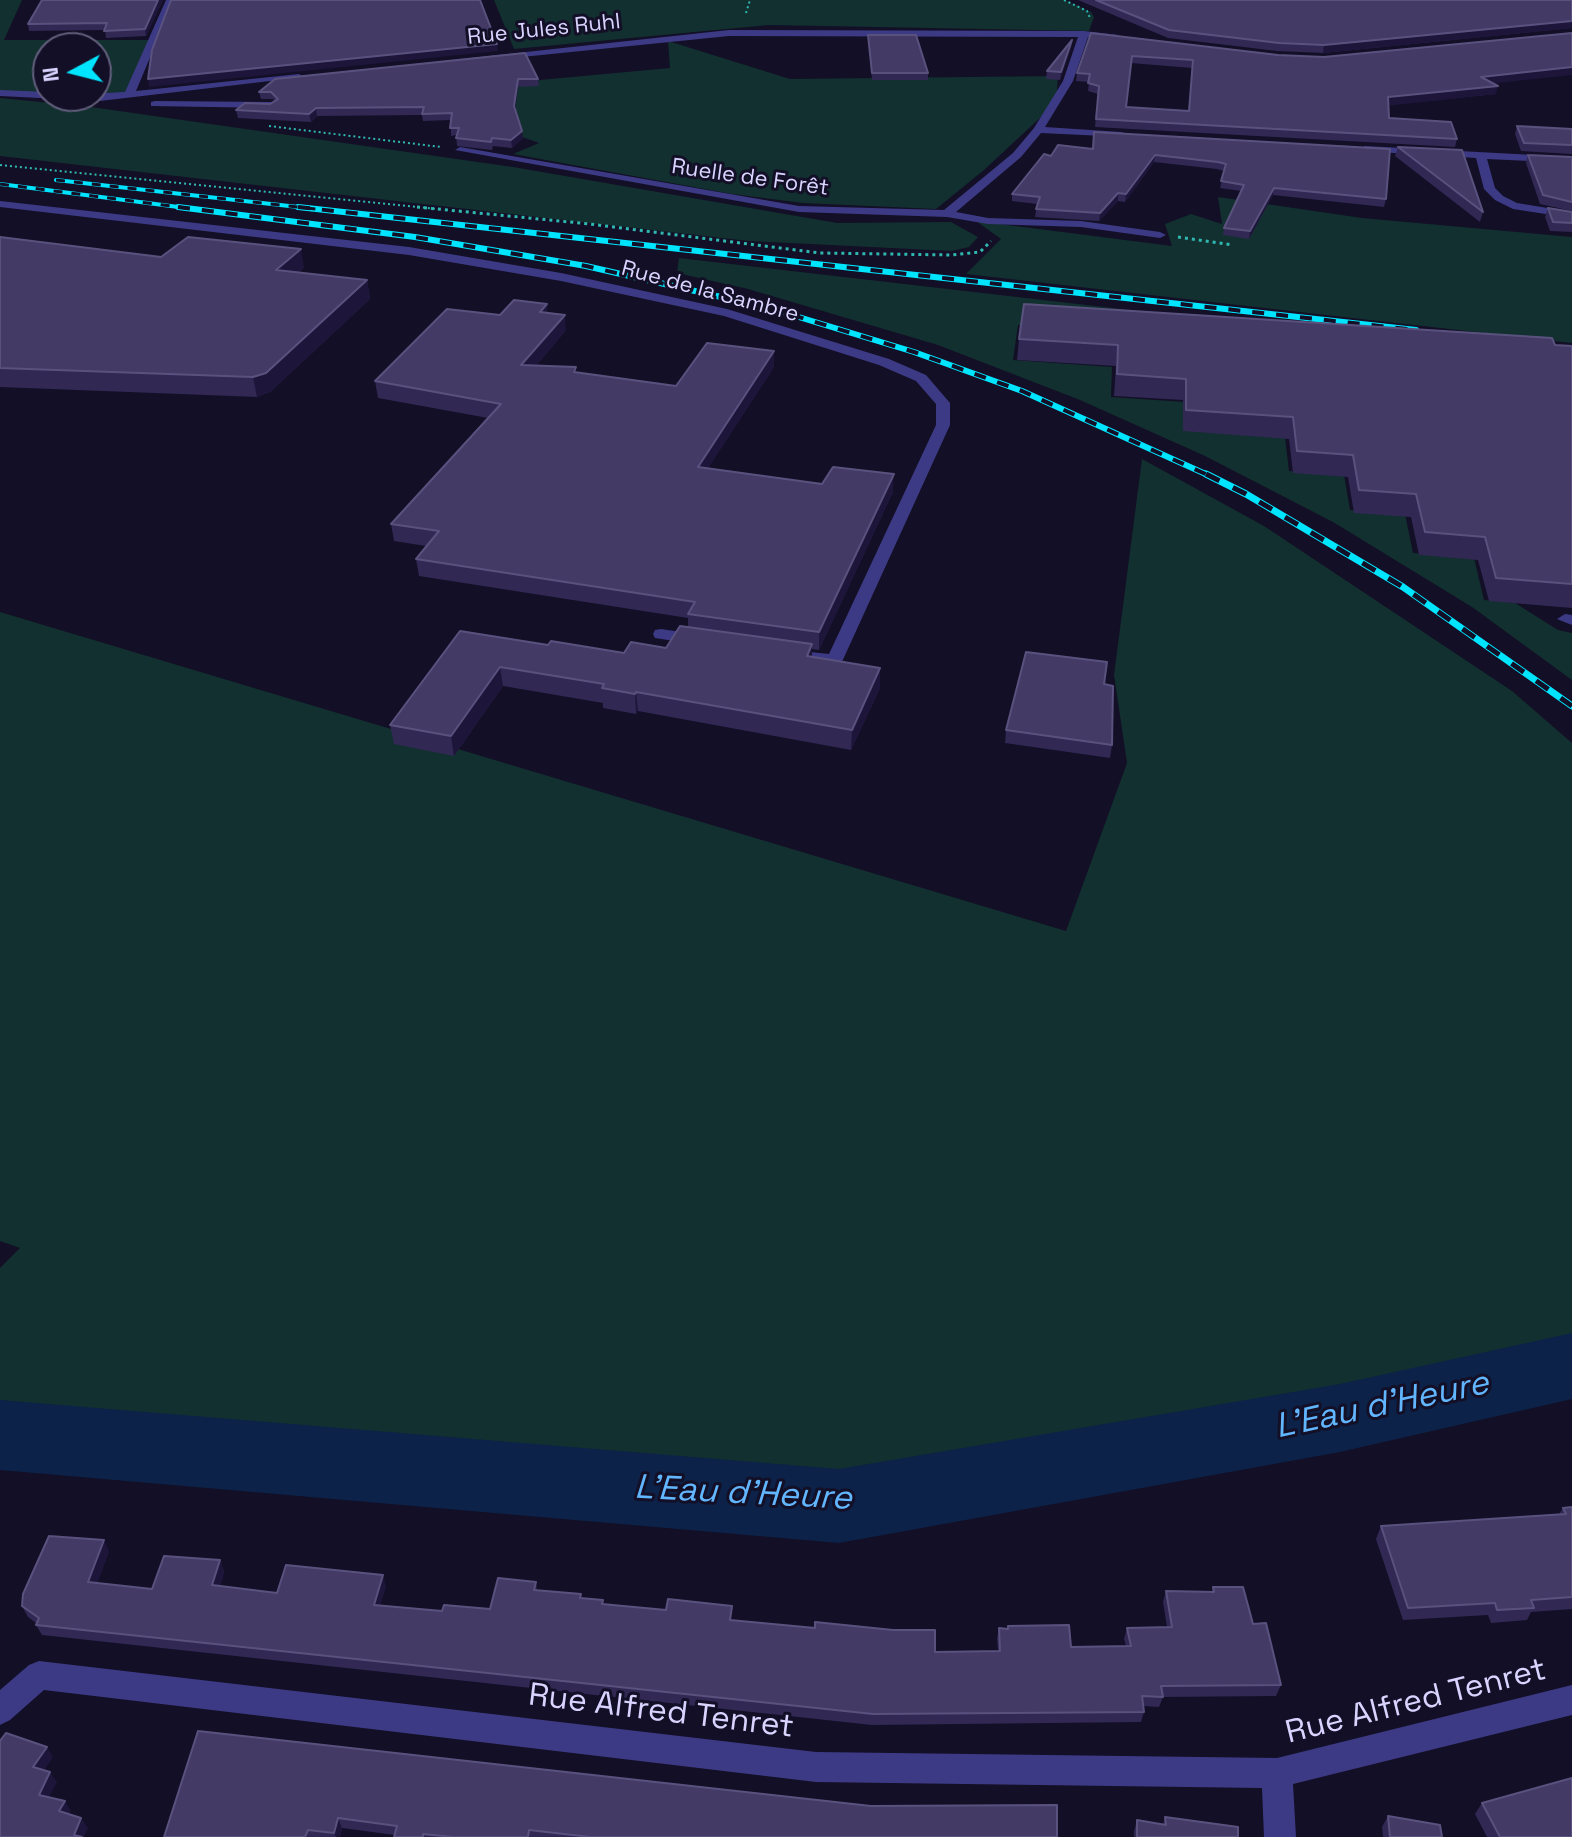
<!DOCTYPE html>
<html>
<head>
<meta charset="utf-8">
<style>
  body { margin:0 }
  #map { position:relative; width:1572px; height:1837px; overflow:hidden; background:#130f26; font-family:"Space Grotesk",sans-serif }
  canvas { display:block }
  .north { position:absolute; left:32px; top:32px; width:80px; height:80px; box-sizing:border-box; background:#130f26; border:2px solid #625e7d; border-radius:50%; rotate:263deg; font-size:22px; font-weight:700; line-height:32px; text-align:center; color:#d9d4ff }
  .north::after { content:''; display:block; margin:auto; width:28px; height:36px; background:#00e5ff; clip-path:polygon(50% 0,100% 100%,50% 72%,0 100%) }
</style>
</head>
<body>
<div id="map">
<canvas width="1572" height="1837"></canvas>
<div class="north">N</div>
</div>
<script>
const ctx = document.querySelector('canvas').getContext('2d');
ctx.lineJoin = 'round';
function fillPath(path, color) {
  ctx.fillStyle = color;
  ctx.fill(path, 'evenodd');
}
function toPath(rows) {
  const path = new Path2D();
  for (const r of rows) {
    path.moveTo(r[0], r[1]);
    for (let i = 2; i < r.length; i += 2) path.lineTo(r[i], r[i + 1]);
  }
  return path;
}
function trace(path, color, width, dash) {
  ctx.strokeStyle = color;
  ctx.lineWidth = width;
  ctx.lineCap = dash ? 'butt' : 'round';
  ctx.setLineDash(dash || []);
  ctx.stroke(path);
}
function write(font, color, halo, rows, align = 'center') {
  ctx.font = font + ' "Space Grotesk",sans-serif';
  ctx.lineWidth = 6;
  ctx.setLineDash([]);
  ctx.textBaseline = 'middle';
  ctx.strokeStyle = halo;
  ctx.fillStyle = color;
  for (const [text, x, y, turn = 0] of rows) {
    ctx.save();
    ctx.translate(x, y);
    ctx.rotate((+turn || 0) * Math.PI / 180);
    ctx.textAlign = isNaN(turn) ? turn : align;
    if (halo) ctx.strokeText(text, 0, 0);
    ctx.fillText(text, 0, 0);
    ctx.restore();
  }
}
const green = toPath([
  [0,0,22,0,4,40,153,40,129,95,96,95,96,48,48,48,48,94,0,92],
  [494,0,1065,0,1091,12,1094,17,1089,31,769,25,514,49],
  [668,41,790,79,1058,76,1056,103,984,170,936,209,803,203,732,194,513,154,539,143,460,115,529,81,670,68],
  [0,98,91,107,513,167,837,223,951,222,978,237,969,247,952,251,749,241,0,156],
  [1218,197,1362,218,1572,237,1572,343,966,274,1001,239,976,221,1172,246,1165,224,1191,214,1222,224],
  [679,258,1572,361,1018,325,1013,360,1112,367,1111,397,1185,402,1285,437,1289,471,1344,475,1350,510,1405,514,1413,553,1474,558,1484,600,1515,603,1558,630,1572,633,1572,680,1472,607,1333,522,1205,456,1080,400,938,345,748,289,677,273],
  [1142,459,1264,526,1512,691,1572,743,1572,1361,839,1506,521,1479,0,1450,0,1268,20,1248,0,1241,0,612,1066,931,1127,763,1114,675]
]);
const river = toPath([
  [1572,1333,1572,1399,1340,1452,839,1543,0,1470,0,1400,839,1469,1340,1384,1572,1333]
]);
const pathFar1 = toPath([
  [1064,0,1087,11,1090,18],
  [746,13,750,0],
  [269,126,441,147],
  [0,165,437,209]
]);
const path = toPath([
  [417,207,590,224,820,253,952,255,980,252,991,241],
  [1178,237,1233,245]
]);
const minor = toPath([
  [166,0,174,0,136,91,299,74,304,77,100,101,0,96,0,90,48,92,48,96,125,92,166,0],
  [729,30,1084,31,1119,35,1116,40,1088,37,1073,81,1045,127,1121,132,1125,133,1125,137,1041,133,1021,157,956,212,988,218,1081,221,1160,232,1166,235,1160,238,1081,227,988,224,947,217,799,212,455,150,460,147,799,206,944,210,1013,153,1034,128,1063,81,1078,37,729,36,374,72,369,69,729,30],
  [155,101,271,102,276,105,271,108,151,106,151,102,155,101],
  [1365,146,1572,157,1572,163,1487,159,1495,188,1503,196,1517,203,1572,212,1572,218,1513,209,1495,200,1484,189,1476,158,1361,151,1360,149,1365,146],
  [0,201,409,247,561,273,727,309,889,359,926,375,950,403,950,425,841,664,788,658,780,653,782,649,829,654,936,425,936,404,916,381,879,365,724,316,561,281,409,255,0,207,0,201],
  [1565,614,1572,615,1572,625,1557,619,1565,614],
  [661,629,701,635,709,640,701,645,655,638,653,634,655,630,661,629],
  [39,1661,816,1752,1277,1758,1572,1685,1572,1715,1293,1784,1296,1837,1264,1837,1262,1788,816,1782,44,1690,10,1720,0,1725,0,1690,29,1665,39,1661]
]);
const railFar2 = toPath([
  [56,180,316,209],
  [0,184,194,209]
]);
const railFar1 = toPath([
  [178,207,415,237,586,266,769,308,914,352,1022,391,1210,476],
  [298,207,1416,330]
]);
const rail = toPath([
  [1206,474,1246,494,1403,587,1572,706]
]);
const wall = toPath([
  [42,0,163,0,146,36,106,38,105,30,29,31,28,24],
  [1078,0,1572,0,1572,28,1323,53,1277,51,1168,38],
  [1091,33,1278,55,1324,57,1494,83,1496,94,1388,105,1389,118,1457,139,1455,147,1095,127,1098,94,1088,91,1089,82,1076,81,1077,73],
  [1131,63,1192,68,1189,111,1126,107],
  [868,35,928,73,928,80,872,80],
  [1072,40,1071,48,1060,80,1046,79,1047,71],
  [275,79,538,79,539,86,518,87,515,110,523,138,512,148,493,146,492,150,457,146,456,135,451,136,451,120,423,121,422,115,317,116,311,122,238,118,236,110,270,104,274,101,273,99,261,99,259,92],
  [1517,126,1572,129,1572,154,1521,151,1515,134],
  [1094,132,1386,199,1384,207,1273,195,1249,239,1223,235,1224,228,1241,191,1220,188,1224,171,1217,169,1154,162,1125,202,1118,201,1099,221,1035,217,1037,204,1012,201,1012,194,1051,156,1093,149],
  [1398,147,1483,212,1480,222,1395,156],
  [1528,155,1572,157,1572,211,1540,204,1526,163],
  [1548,208,1572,212,1572,232,1550,231,1545,217],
  [0,237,161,257,304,267,298,273,367,280,370,299,270,392,257,397,0,387],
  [547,304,547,313,566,330,536,366,576,373,676,386,774,367,708,468,822,484,893,492,819,650,812,649,812,657,880,668,880,688,851,750,638,711,636,714,603,708,603,703,503,686,454,756,394,744,390,725,460,631,548,645,624,653,666,648,688,627,688,618,419,576,416,559,426,546,394,541,391,524,488,418,378,398,375,381,500,315],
  [1019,339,1572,346,1572,608,1489,601,1478,560,1419,555,1411,517,1354,513,1348,477,1293,473,1289,439,1183,431,1183,400,1114,396,1116,366,1017,360],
  [1104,684,1112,745,1110,758,1005,743,1006,730],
  [1572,1507,1572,1609,1531,1612,1527,1620,1491,1623,1488,1615,1403,1620,1376,1539,1381,1526,1559,1514,1563,1508],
  [109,1551,97,1583,152,1589,220,1560,224,1572,220,1586,277,1593,386,1586,380,1605,442,1611,490,1609,536,1582,537,1590,581,1598,603,1600,604,1604,732,1620,935,1652,998,1651,997,1639,999,1628,1007,1629,1008,1626,1071,1647,1126,1646,1124,1639,1127,1628,1167,1627,1163,1602,1166,1591,1212,1592,1213,1587,1253,1624,1281,1685,1276,1696,1163,1697,1159,1707,1143,1706,1144,1712,1141,1722,872,1725,42,1635,36,1625,36,1623,28,1617,22,1606],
  [198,1731,1057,1837,394,1837,395,1835,342,1828,340,1837,164,1837],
  [1482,1803,1572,1837,1487,1837,1475,1814],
  [1388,1816,1442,1837,1383,1837,1382,1827],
  [1165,1817,1238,1837,1134,1837,1134,1831,1137,1820,1163,1824]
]);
const shadedWall = toPath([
  [158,0,163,0,146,36,145,29],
  [1572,21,1572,28,1323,53,1324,45],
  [1072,40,1071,48,1060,80,1061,72],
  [497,44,498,51,149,87,148,79],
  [1572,67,1572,75,1479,85,1481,77],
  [518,79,518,87,515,113,514,106],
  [1498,86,1496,94,1386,106,1388,97],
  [316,108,317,116,311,122,309,114],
  [522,131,523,138,512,148,511,140],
  [1155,155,1154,162,1125,202,1126,194],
  [1274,188,1273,195,1249,239,1250,231],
  [1118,193,1118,201,1099,221,1100,213],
  [301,249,304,267,280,288,276,270],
  [367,280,370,299,270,392,257,397,253,377],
  [547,304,548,319,540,312],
  [565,315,566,330,523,382,521,365],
  [774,351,774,367,698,484,698,467],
  [894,474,893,492,819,650,819,632],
  [812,644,812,663,807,656],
  [500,667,503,686,454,756,451,736],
  [880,668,880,688,851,750,852,730],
  [636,692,638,711,636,714,635,694],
  [104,1540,109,1551,94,1593,88,1582],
  [220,1560,224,1572,217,1596,212,1585],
  [383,1575,386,1586,377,1616,374,1605],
  [47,1747,53,1757,40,1777,33,1767],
  [50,1772,57,1782,45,1805,39,1795],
  [65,1801,71,1811,65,1821,59,1811],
  [81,1818,88,1828,84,1837,74,1835],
  [338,1818,342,1828,340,1837,336,1837,334,1833]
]);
const building = toPath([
  [42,0,158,0,145,29,104,31,107,23,28,24,42,0],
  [171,0,480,0,497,44,148,79,152,50,171,0],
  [1096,0,1572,0,1572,21,1324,45,1279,43,1169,30,1096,0],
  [1091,33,1278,55,1324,57,1572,33,1572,67,1481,77,1498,86,1388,97,1389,118,1451,122,1457,139,1096,119,1099,86,1088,83,1090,74,1077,73,1091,33],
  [1132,56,1193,60,1189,111,1126,107,1132,56],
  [868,35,916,35,928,73,872,73,868,35],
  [1072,40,1061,72,1047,71,1072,40],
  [525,53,538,79,518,79,514,106,522,131,511,140,492,138,491,142,456,138,459,128,450,128,452,113,422,114,424,107,316,108,309,114,236,110,245,103,270,104,278,99,271,92,259,92,275,79,525,53],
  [1517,126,1572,129,1572,145,1524,143,1517,126],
  [1094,132,1390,149,1386,199,1274,188,1250,231,1224,228,1244,185,1221,181,1226,164,1218,162,1155,155,1126,194,1118,193,1100,213,1036,209,1040,197,1012,194,1044,154,1051,156,1058,145,1093,149,1094,132],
  [1398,147,1462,150,1483,212,1398,147],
  [1528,155,1572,157,1572,202,1543,195,1528,155],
  [1548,208,1572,212,1572,223,1553,222,1548,208],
  [0,237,161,257,188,237,301,249,276,270,367,280,266,373,253,377,0,368,0,237],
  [514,300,547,304,540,312,565,315,521,365,576,367,574,372,676,386,707,343,774,351,698,467,822,484,833,467,894,474,819,632,688,614,695,602,416,559,439,531,391,524,501,404,375,381,447,309,500,315,514,300],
  [1024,304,1552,338,1555,345,1572,346,1572,584,1496,578,1485,537,1425,532,1416,494,1359,490,1353,455,1297,451,1293,417,1186,410,1186,379,1117,374,1118,345,1019,339,1024,304],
  [680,626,812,644,807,656,880,668,852,730,636,692,635,694,602,688,604,684,500,667,451,736,390,725,460,631,548,645,551,641,624,653,631,642,666,648,680,626],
  [1026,652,1107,662,1104,684,1113,686,1112,745,1006,730,1026,652],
  [1572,1507,1572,1597,1531,1600,1534,1608,1497,1610,1495,1603,1408,1608,1381,1526,1566,1514,1563,1508,1572,1507],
  [49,1536,104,1540,88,1582,152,1589,164,1556,220,1560,212,1585,277,1593,286,1565,383,1575,374,1605,442,1611,444,1605,490,1609,498,1578,536,1582,534,1590,581,1594,580,1598,603,1600,602,1604,666,1610,668,1599,732,1606,730,1620,815,1628,815,1622,893,1630,935,1630,935,1652,1000,1651,999,1628,1008,1629,1008,1626,1069,1625,1071,1647,1131,1646,1127,1628,1172,1627,1166,1591,1214,1592,1213,1587,1243,1587,1253,1624,1266,1623,1281,1685,1161,1686,1163,1697,1142,1696,1144,1712,873,1714,36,1625,39,1618,22,1606,23,1594,49,1536],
  [198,1731,871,1806,1057,1805,1057,1837,590,1837,529,1830,528,1837,453,1837,423,1834,423,1837,394,1837,397,1826,338,1818,334,1833,308,1830,305,1837,164,1837,198,1731],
  [6,1733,47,1747,33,1767,50,1772,39,1795,65,1801,59,1811,81,1818,74,1835,82,1837,0,1837,0,1741,6,1733],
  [1572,1778,1572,1837,1500,1837,1482,1803,1572,1778],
  [1388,1816,1440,1825,1442,1837,1390,1837,1388,1816],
  [1165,1817,1238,1827,1238,1837,1137,1837,1137,1820,1166,1825,1165,1817]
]);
const farStreetnames = [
  ["Rue Jules Ruhl",544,30,-6],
  ["Ruelle de Forêt",750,178,8],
  ["Rue de la Sambre",710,292,15]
];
const nearStreetnames = [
  ["Rue Alfred Tenret",1416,1702,-14],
  ["Rue Alfred Tenret",661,1712,7]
];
const nearWaternames = [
  ["L'Eau d'Heure",1382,1406,-12],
  ["L'Eau d'Heure",743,1494,3]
];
fillPath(green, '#12302f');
fillPath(river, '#0c2248');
trace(pathFar1, '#2fb8b0', 2, [2, 3]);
trace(path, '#2fb8b0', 3, [3, 4]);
fillPath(minor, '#3d3a85');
trace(railFar2, '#00e5ff', 4);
trace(railFar1, '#00e5ff', 6);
trace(rail, '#00e5ff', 7);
trace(railFar2, '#130f26', 3, [9]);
trace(railFar1, '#130f26', 4, [12]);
trace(rail, '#130f26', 5, [15]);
fillPath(wall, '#312854');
fillPath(shadedWall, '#1d163a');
fillPath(building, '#433a66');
trace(building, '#5a527e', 2);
write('22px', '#d9d4ff', '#130f26', farStreetnames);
write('32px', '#d9d4ff', '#130f26', nearStreetnames);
write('italic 34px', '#62b6ff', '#130f26', nearWaternames);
</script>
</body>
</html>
